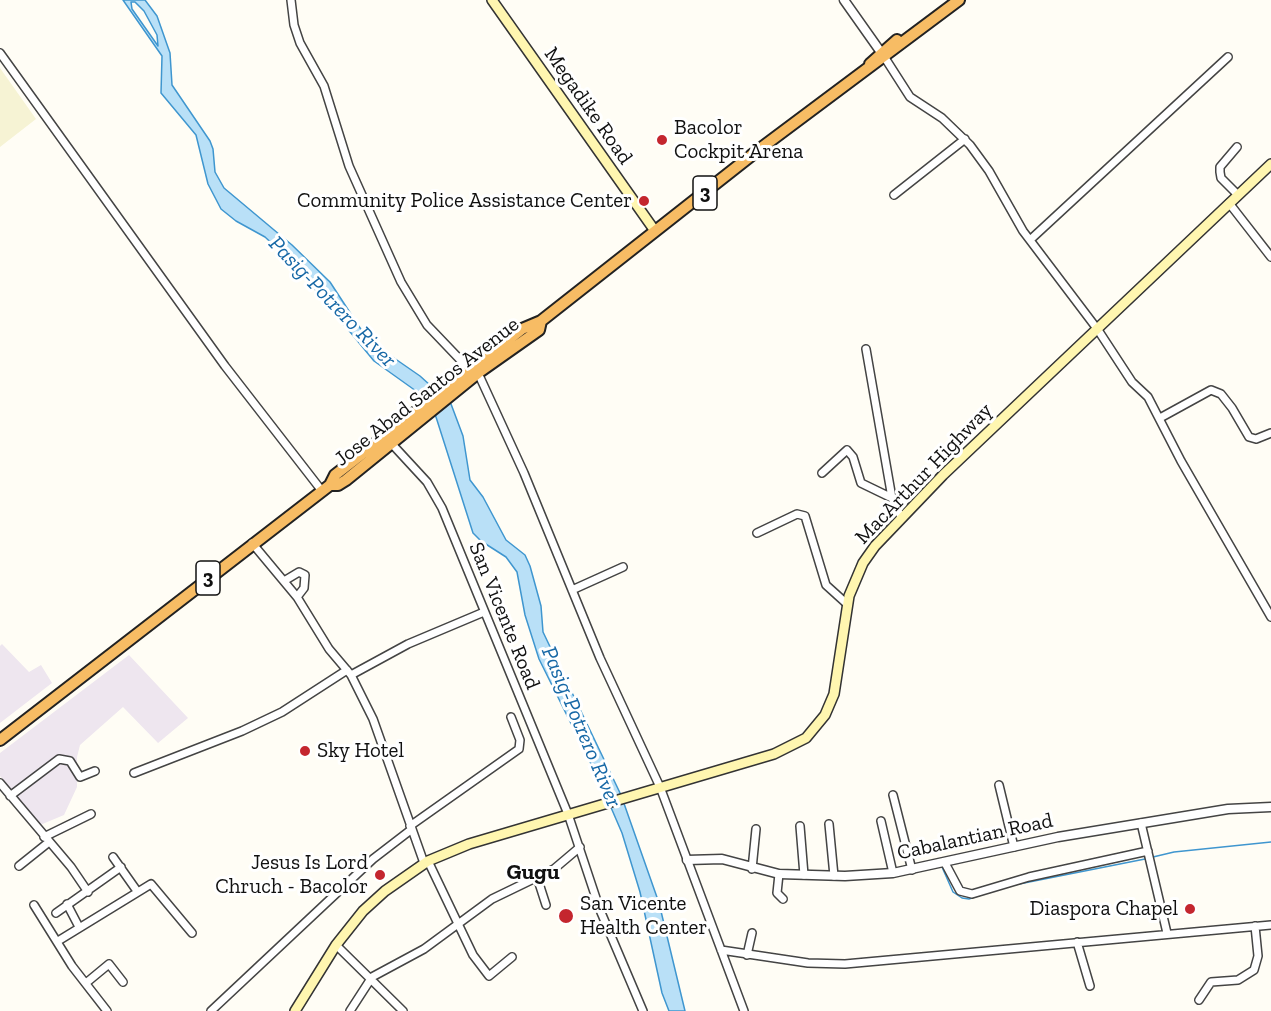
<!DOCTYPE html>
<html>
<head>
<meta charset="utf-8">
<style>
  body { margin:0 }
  canvas { display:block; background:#fffdf5 }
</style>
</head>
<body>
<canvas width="1271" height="1011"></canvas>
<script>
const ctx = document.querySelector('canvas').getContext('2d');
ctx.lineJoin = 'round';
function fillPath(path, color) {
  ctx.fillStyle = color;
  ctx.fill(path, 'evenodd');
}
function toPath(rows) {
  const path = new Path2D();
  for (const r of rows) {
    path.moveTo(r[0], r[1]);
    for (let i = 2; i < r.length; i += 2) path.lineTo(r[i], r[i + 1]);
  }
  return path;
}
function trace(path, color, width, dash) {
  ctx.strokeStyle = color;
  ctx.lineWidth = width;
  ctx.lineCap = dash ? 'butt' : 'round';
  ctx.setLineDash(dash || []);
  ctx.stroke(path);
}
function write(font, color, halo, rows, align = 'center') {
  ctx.font = font + ' "Zilla Slab",serif';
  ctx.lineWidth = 6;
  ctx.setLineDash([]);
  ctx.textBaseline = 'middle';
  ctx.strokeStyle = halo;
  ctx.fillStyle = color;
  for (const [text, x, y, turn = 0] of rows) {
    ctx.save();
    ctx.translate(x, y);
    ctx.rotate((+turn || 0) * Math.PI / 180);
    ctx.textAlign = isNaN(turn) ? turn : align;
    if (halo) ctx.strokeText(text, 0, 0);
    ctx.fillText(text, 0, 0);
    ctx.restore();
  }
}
const industrial = toPath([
  [2,644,29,672,41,665,52,683,0,723,0,646],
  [129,655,188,718,158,743,123,707,80,745,77,757,77,787,64,815,40,825,0,776,0,753]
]);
const farmland = toPath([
  [0,68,36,119,0,147]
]);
const water = toPath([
  [123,0,145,0,157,16,170,53,172,85,210,141,213,149,215,172,224,188,292,245,330,282,364,334,381,349,420,376,451,404,463,436,470,480,483,497,506,540,525,555,530,566,541,606,543,632,621,795,659,903,685,1011,669,1011,662,993,640,892,622,833,600,782,539,659,525,615,517,572,506,557,481,541,473,533,436,417,416,391,374,361,295,265,265,237,236,221,221,209,208,184,196,135,161,93,162,56,123,0],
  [131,2,135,2,144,11,157,35,158,46,132,9,131,2]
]);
const stream = toPath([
  [1153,857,1174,852,1271,842],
  [942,867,953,892,962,898,969,899,984,894],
  [1009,886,1145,859]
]);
const minor = toPath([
  [291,0,294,25,300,43,324,86,349,166,401,282,427,325,470,370],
  [0,53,225,366,322,491],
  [885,58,910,97,942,118,970,145,989,171,1023,231,1098,330,1132,382,1148,397,1181,461,1271,617],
  [1237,147,1220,167,1220,172,1221,178,1238,195],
  [894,195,965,139],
  [1229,203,1271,257],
  [1030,240,1228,57],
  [866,349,892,498,901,517],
  [478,373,524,473,600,658,660,787,744,1011],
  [1160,418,1211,390,1221,394,1232,408,1249,437,1256,439,1271,433],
  [391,443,427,482,442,508,568,814,600,910,643,1011],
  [822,473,847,450,853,457,861,483,892,498],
  [757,533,797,514,805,516,826,585,847,604],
  [252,543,297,597,329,649,351,675,373,719,424,863],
  [284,581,299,572,305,575,304,588,297,597],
  [572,590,623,567],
  [351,675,408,644,484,612],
  [134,773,242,731,282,712,347,670],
  [0,783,71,867,88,892],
  [999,785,1014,847],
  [893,795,912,870],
  [10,796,59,759,70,761,80,777,95,771],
  [881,821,893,873],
  [1141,823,1167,933],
  [829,824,834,876],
  [410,826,519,749,520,740,511,717],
  [800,826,804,875],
  [44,837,91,814],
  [113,857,137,891],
  [428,861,473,955,489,976,512,957],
  [945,863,960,891,972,894,1029,877,1148,851],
  [19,866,49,842],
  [752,869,756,829],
  [779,874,777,893,783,899],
  [537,877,546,905],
  [67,904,79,927],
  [34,905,72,966,107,1011],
  [56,913,121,867],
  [58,941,151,884,192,933],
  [1077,942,1090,986],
  [336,945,403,1011],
  [721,950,808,963,845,964,1271,925],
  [747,955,752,933],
  [86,983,109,964,123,982],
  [1199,1000,1211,982,1238,980,1254,970,1258,956,1255,926],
  [211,1011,373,859,412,829],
  [350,1011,372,977,424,949,492,899,554,869,580,847]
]);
const tertiary = toPath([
  [844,0,885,58],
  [687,860,722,859,779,874,845,876,893,873,1058,837,1228,809,1271,807]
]);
const secondary = toPath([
  [492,0,655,231],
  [295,1011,336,945,363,911,385,891,428,861,469,844,774,754,806,738,825,715,834,694,849,596,863,563,875,546,943,475,1271,164]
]);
const trunk = toPath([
  [870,64,897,40],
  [330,485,338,485,346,480,478,373,539,330,541,321],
  [0,740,330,485,335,475,522,329,541,321,757,151,959,0]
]);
const markers = [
  [662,140,6,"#c4262e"],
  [644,201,6,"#c4262e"],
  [305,751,6,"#c4262e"],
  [380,875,6,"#c4262e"],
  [1190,909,6,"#c4262e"],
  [566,916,8,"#c4262e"]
];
const shields = [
  [705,193,24],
  [208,578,24]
];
const shieldNames = [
  ["3",705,193],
  ["3",208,578]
];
const streetNames = [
  ["Megadike Road",588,106,55],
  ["Jose Abad Santos Avenue",427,392,-38],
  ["MacArthur Highway",924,474,-46],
  ["San Vicente Road",504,616,68],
  ["Cabalantian Road",975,837,-12]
];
const poiNames = [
  ["Bacolor",674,128],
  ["Cockpit Arena",674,152],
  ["Community Police Assistance Center",632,201,"right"],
  ["Sky Hotel",317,751],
  ["Jesus Is Lord",368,863,"right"],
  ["Chruch - Bacolor",368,887,"right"],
  ["San Vicente",580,904],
  ["Health Center",580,928],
  ["Diaspora Chapel",1178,909,"right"]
];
const waterNames = [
  ["Pasig-Potrero River",332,302,46],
  ["Pasig-Potrero River",581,727,67]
];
const neighbourhoodNames = [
  ["Gugu",533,873]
];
fillPath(industrial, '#eee6ef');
fillPath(farmland, '#f6f3d4');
fillPath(water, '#b9e0f7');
trace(water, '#3f96cf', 1.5);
trace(stream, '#3f96cf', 1.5);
trace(minor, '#444', 10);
trace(tertiary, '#444', 11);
trace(secondary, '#333', 12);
trace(trunk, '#222', 14);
trace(minor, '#fff', 7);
trace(tertiary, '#fff', 8);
trace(secondary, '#fff6b0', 9);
trace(trunk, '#f7bc64', 10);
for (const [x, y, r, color] of markers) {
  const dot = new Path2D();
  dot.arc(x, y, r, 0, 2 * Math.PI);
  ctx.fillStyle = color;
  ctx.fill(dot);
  trace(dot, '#fff', 2);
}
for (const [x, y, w] of shields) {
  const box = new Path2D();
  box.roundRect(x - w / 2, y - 17, w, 34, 4.5);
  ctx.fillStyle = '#fff';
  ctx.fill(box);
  trace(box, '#111', 1.5);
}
write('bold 20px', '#111', null, shieldNames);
write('21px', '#111', '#fff', streetNames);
write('21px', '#111', '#fff', poiNames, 'left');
write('italic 22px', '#1768a6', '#fff', waterNames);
write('bold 22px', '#111', '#fff', neighbourhoodNames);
</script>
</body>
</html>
